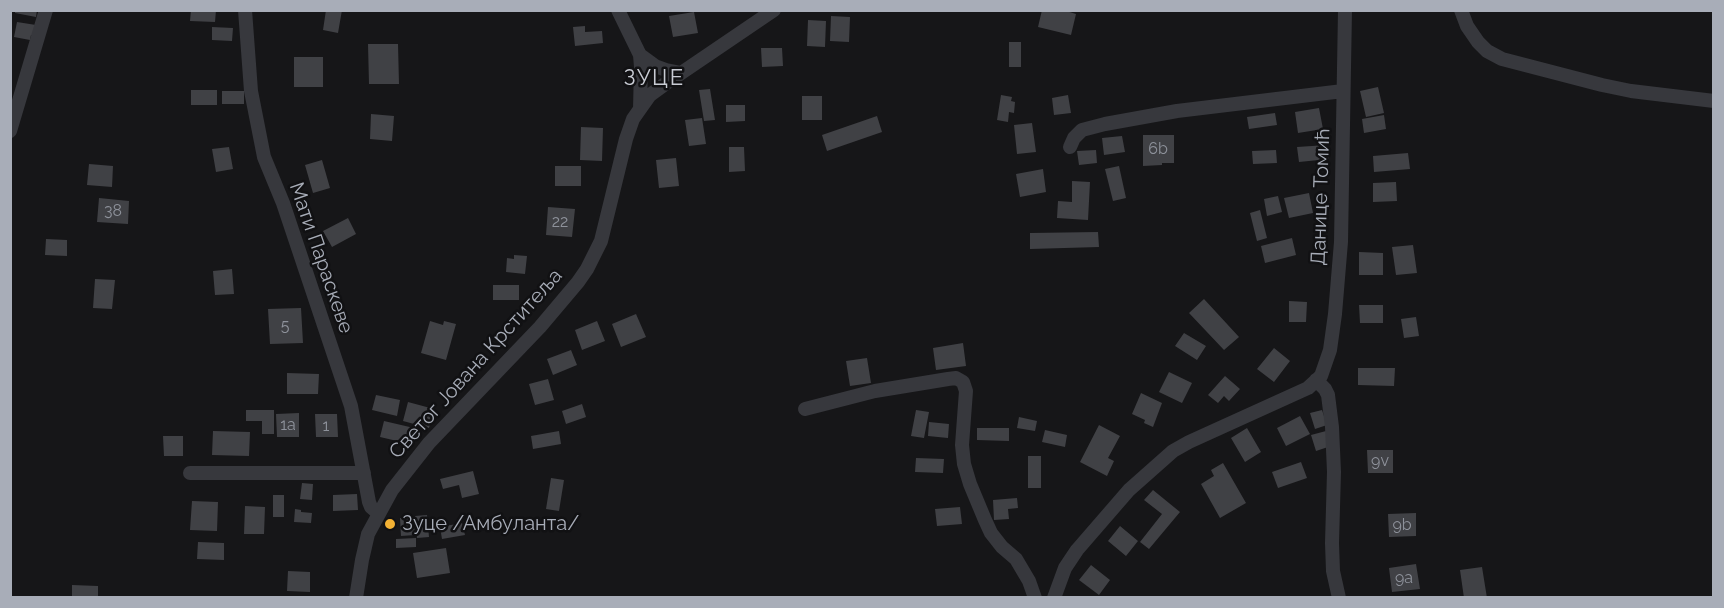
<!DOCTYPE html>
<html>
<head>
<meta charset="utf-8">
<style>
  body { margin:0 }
  #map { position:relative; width:1724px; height:608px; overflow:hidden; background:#161618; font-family:Raleway,sans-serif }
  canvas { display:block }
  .frame { position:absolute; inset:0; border:12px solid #a8adb8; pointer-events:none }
</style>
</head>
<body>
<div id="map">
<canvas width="1724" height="608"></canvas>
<div class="frame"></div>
</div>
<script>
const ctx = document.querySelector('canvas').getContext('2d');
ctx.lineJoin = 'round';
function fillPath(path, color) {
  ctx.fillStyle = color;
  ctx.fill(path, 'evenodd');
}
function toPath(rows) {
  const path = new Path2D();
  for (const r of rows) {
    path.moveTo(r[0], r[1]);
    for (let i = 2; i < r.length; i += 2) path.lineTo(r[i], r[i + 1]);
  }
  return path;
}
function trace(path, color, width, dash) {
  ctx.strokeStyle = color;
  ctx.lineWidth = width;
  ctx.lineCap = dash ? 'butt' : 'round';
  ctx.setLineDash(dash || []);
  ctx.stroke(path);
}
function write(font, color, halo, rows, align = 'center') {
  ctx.font = font + ' Raleway,sans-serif';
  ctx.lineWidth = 5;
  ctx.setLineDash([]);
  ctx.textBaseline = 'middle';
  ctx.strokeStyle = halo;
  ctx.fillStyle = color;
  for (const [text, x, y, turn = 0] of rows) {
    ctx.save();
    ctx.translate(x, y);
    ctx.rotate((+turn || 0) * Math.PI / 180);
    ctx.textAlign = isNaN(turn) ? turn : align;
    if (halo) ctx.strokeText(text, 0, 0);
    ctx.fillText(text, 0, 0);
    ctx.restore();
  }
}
const building = toPath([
  [15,10,37,10,36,17,15,13],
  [191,10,216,10,215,22,190,21],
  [326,10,342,10,338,33,323,30],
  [1042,10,1063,10,1076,14,1071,35,1038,27],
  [694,12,698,33,673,37,669,16],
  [831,16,850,17,849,42,830,41],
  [808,20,826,21,825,47,807,46],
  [17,22,36,25,34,36,31,35,30,40,14,37],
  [585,26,585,32,602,31,603,43,575,46,573,27],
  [212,27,233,28,232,41,212,40],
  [1009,42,1021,42,1021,67,1009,67],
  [368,44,398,44,399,84,369,84],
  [761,48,782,48,783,66,762,67],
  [294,57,323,57,323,87,294,87],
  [1378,87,1384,113,1366,117,1360,91],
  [710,89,715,120,704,121,699,90],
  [191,90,217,90,217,105,191,105],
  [222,91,244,91,244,104,222,104],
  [1001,95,1012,97,1011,101,1015,102,1014,113,1009,112,1008,122,997,120],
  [1068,95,1071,113,1054,115,1052,98],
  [802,96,822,96,822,120,802,120],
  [726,105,745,105,745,121,726,122],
  [1319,108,1323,129,1298,133,1295,112],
  [1275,113,1277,125,1249,129,1247,117],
  [371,114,394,116,392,141,370,139],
  [1384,115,1386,129,1364,133,1362,119],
  [877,116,882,132,827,151,822,135],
  [702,118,706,144,689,146,685,120],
  [1032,123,1036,152,1017,154,1014,125],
  [581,127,603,128,602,161,580,160],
  [1143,135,1174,135,1174,163,1162,163,1162,165,1143,166],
  [1122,136,1125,152,1104,155,1102,138],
  [1327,145,1329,159,1299,162,1297,147],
  [229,147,233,169,216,172,212,149],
  [729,147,744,147,745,171,729,172],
  [1096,150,1097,163,1079,165,1077,151],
  [1276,150,1277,163,1253,164,1252,151],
  [1408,153,1410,169,1374,172,1373,156],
  [676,158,679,186,659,188,656,160],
  [322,160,330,188,313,193,305,165],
  [89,164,113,166,112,187,87,185],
  [555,166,581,166,581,186,555,186],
  [1119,166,1126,198,1113,201,1105,169],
  [1043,169,1046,192,1020,197,1016,174],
  [1072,181,1090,182,1088,220,1057,218,1058,201,1072,202],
  [1396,182,1397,201,1373,202,1373,183],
  [1309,193,1313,213,1289,218,1284,198],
  [1278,196,1282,212,1267,216,1264,199],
  [99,198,129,201,128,224,97,222],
  [548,207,575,209,572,237,546,235],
  [1260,210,1267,238,1257,241,1250,213],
  [348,218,356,234,332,247,323,231],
  [1098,232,1099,247,1030,249,1030,233],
  [1292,238,1296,255,1265,263,1261,246],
  [46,239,67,240,67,256,45,255],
  [1413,245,1417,273,1396,275,1392,247],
  [1359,252,1383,253,1383,275,1359,275],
  [514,255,527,256,525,274,506,272,507,258,514,259],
  [232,269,234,294,215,295,213,271],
  [95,279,115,280,112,309,93,308],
  [493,285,519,285,519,300,493,300],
  [1204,299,1239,337,1224,350,1189,313],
  [1289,301,1307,302,1306,322,1289,322],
  [1359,305,1383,305,1383,323,1360,323],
  [301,308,303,343,270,344,268,309],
  [636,314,646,337,621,347,612,324],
  [1416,317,1419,336,1404,338,1401,319],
  [430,321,443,325,444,321,456,324,446,360,421,353],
  [597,321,605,341,582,350,575,330],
  [1184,333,1206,346,1197,360,1175,346],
  [963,343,966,366,936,370,933,348],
  [1274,348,1290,361,1274,382,1257,369],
  [571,350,577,365,553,375,547,359],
  [867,358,871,383,850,386,846,361],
  [1358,368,1395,368,1394,386,1358,385],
  [1169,372,1192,383,1182,403,1159,392],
  [287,373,319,374,318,394,287,394],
  [1225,376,1240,389,1229,401,1224,396,1218,403,1208,395],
  [548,379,554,400,535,405,529,384],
  [1141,393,1162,403,1153,427,1144,423,1145,420,1132,414],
  [376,395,400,400,397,416,372,410],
  [408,402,434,409,429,428,403,421],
  [582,404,586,417,566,424,562,411],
  [246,410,274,410,274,434,262,434,262,421,246,421],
  [916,410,929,412,924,438,911,436],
  [1322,410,1327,425,1315,429,1310,413],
  [299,413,299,437,277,437,276,414],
  [315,414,337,414,338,437,316,437],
  [1300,416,1310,434,1286,446,1277,428],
  [1019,417,1037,421,1035,431,1017,428],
  [384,421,414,428,410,444,380,437],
  [929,422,949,424,948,438,928,436],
  [1099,425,1120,436,1108,458,1114,461,1107,476,1080,462],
  [977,428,1009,428,1009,441,977,440],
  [1247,428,1261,452,1245,462,1231,438],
  [1045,430,1067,435,1065,447,1042,442],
  [213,431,250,432,249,456,212,455],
  [559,431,561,444,533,449,531,436],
  [1326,431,1331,446,1316,451,1311,435],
  [163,436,183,436,183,456,164,456],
  [1367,450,1393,450,1393,473,1368,473],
  [1028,456,1041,456,1041,488,1028,488],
  [916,458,944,459,943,473,915,472],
  [1301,462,1307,478,1278,488,1272,472],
  [1223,463,1246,503,1220,518,1201,484,1214,476,1211,470],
  [473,471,479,494,462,498,459,485,443,489,440,479],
  [551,478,564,480,559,511,546,509],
  [302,483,313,484,312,500,300,499],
  [1153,490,1180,512,1149,549,1140,542,1162,514,1144,500],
  [357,494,358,510,333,511,333,495],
  [273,495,284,495,284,517,273,517],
  [1017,498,1018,508,1008,509,1009,519,994,520,993,500],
  [192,501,218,502,217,531,190,530],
  [245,506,265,507,264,534,244,534],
  [960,507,962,524,937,526,935,509],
  [295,509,301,510,301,512,312,513,311,523,294,522],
  [1416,513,1416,536,1389,537,1388,514],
  [427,515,429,537,417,538,415,516],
  [413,517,415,535,401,536,400,518],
  [462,523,465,535,442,539,440,527],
  [1120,526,1138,541,1126,556,1108,541],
  [416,538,416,547,396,548,396,539],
  [198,542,224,543,224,560,197,559],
  [446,548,450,573,417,578,413,553],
  [1416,564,1420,589,1392,592,1389,568],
  [1091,565,1110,580,1099,595,1079,580],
  [1482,567,1487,598,1464,598,1460,570],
  [288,571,310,572,310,592,287,591],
  [72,585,98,586,98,598,72,598]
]);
const minor = toPath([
  [245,10,251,91,264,157,283,203,351,406,369,502,371,507,378,513],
  [618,10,640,55,641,67,640,109],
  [1461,10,1467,26,1478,42,1487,51,1502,59,1602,85,1631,91,1714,101],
  [640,55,655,66,666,70,681,73],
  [10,131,46,10],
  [1070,147,1074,138,1082,130,1105,124,1177,111,1343,91],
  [1316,380,1325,389,1328,395,1332,427,1334,472,1332,543,1333,571,1339,598],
  [805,409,875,391,948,379,956,378,963,382,966,391,962,445,964,464,970,484,985,520,991,533,1002,547,1016,559,1029,581,1035,598],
  [190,473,364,473],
  [356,598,362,560,368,534,392,490,429,443,540,327,578,282,587,269,601,241,626,139,633,119,640,109,650,95,665,84,774,10],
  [1054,598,1065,568,1077,550,1129,490,1173,451,1189,442,1308,388,1321,376,1330,350,1335,314,1341,242,1345,10]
]);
const markers = [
  [390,524,6,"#f2b134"]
];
const numberNames = [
  ["6b",1158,149],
  ["38",113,211],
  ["22",560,222],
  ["5",285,326],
  ["1a",288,425],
  ["1",326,426],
  ["9v",1380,461],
  ["9b",1402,525],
  ["9a",1404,578]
];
const streetNames = [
  ["Данице Томић",1321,197,-88],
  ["Мати Параскеве",321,258,71],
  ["Светог Јована Крститеља",476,364,-48]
];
const poiNames = [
  ["Зуце /Амбуланта/",402,524]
];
const quarterNames = [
  ["ЗУЦЕ",654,78]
];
fillPath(building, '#404145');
trace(minor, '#37383d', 14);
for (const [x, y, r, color] of markers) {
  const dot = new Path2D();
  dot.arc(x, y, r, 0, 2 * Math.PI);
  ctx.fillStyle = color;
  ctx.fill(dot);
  trace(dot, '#111113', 2);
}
write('16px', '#8e929b', null, numberNames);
write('20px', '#a8adb8', '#111113', streetNames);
write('20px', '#a8adb8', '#111113', poiNames, 'left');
ctx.letterSpacing = '1.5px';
write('22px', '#c9ccd4', '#111113', quarterNames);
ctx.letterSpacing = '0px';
</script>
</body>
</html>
